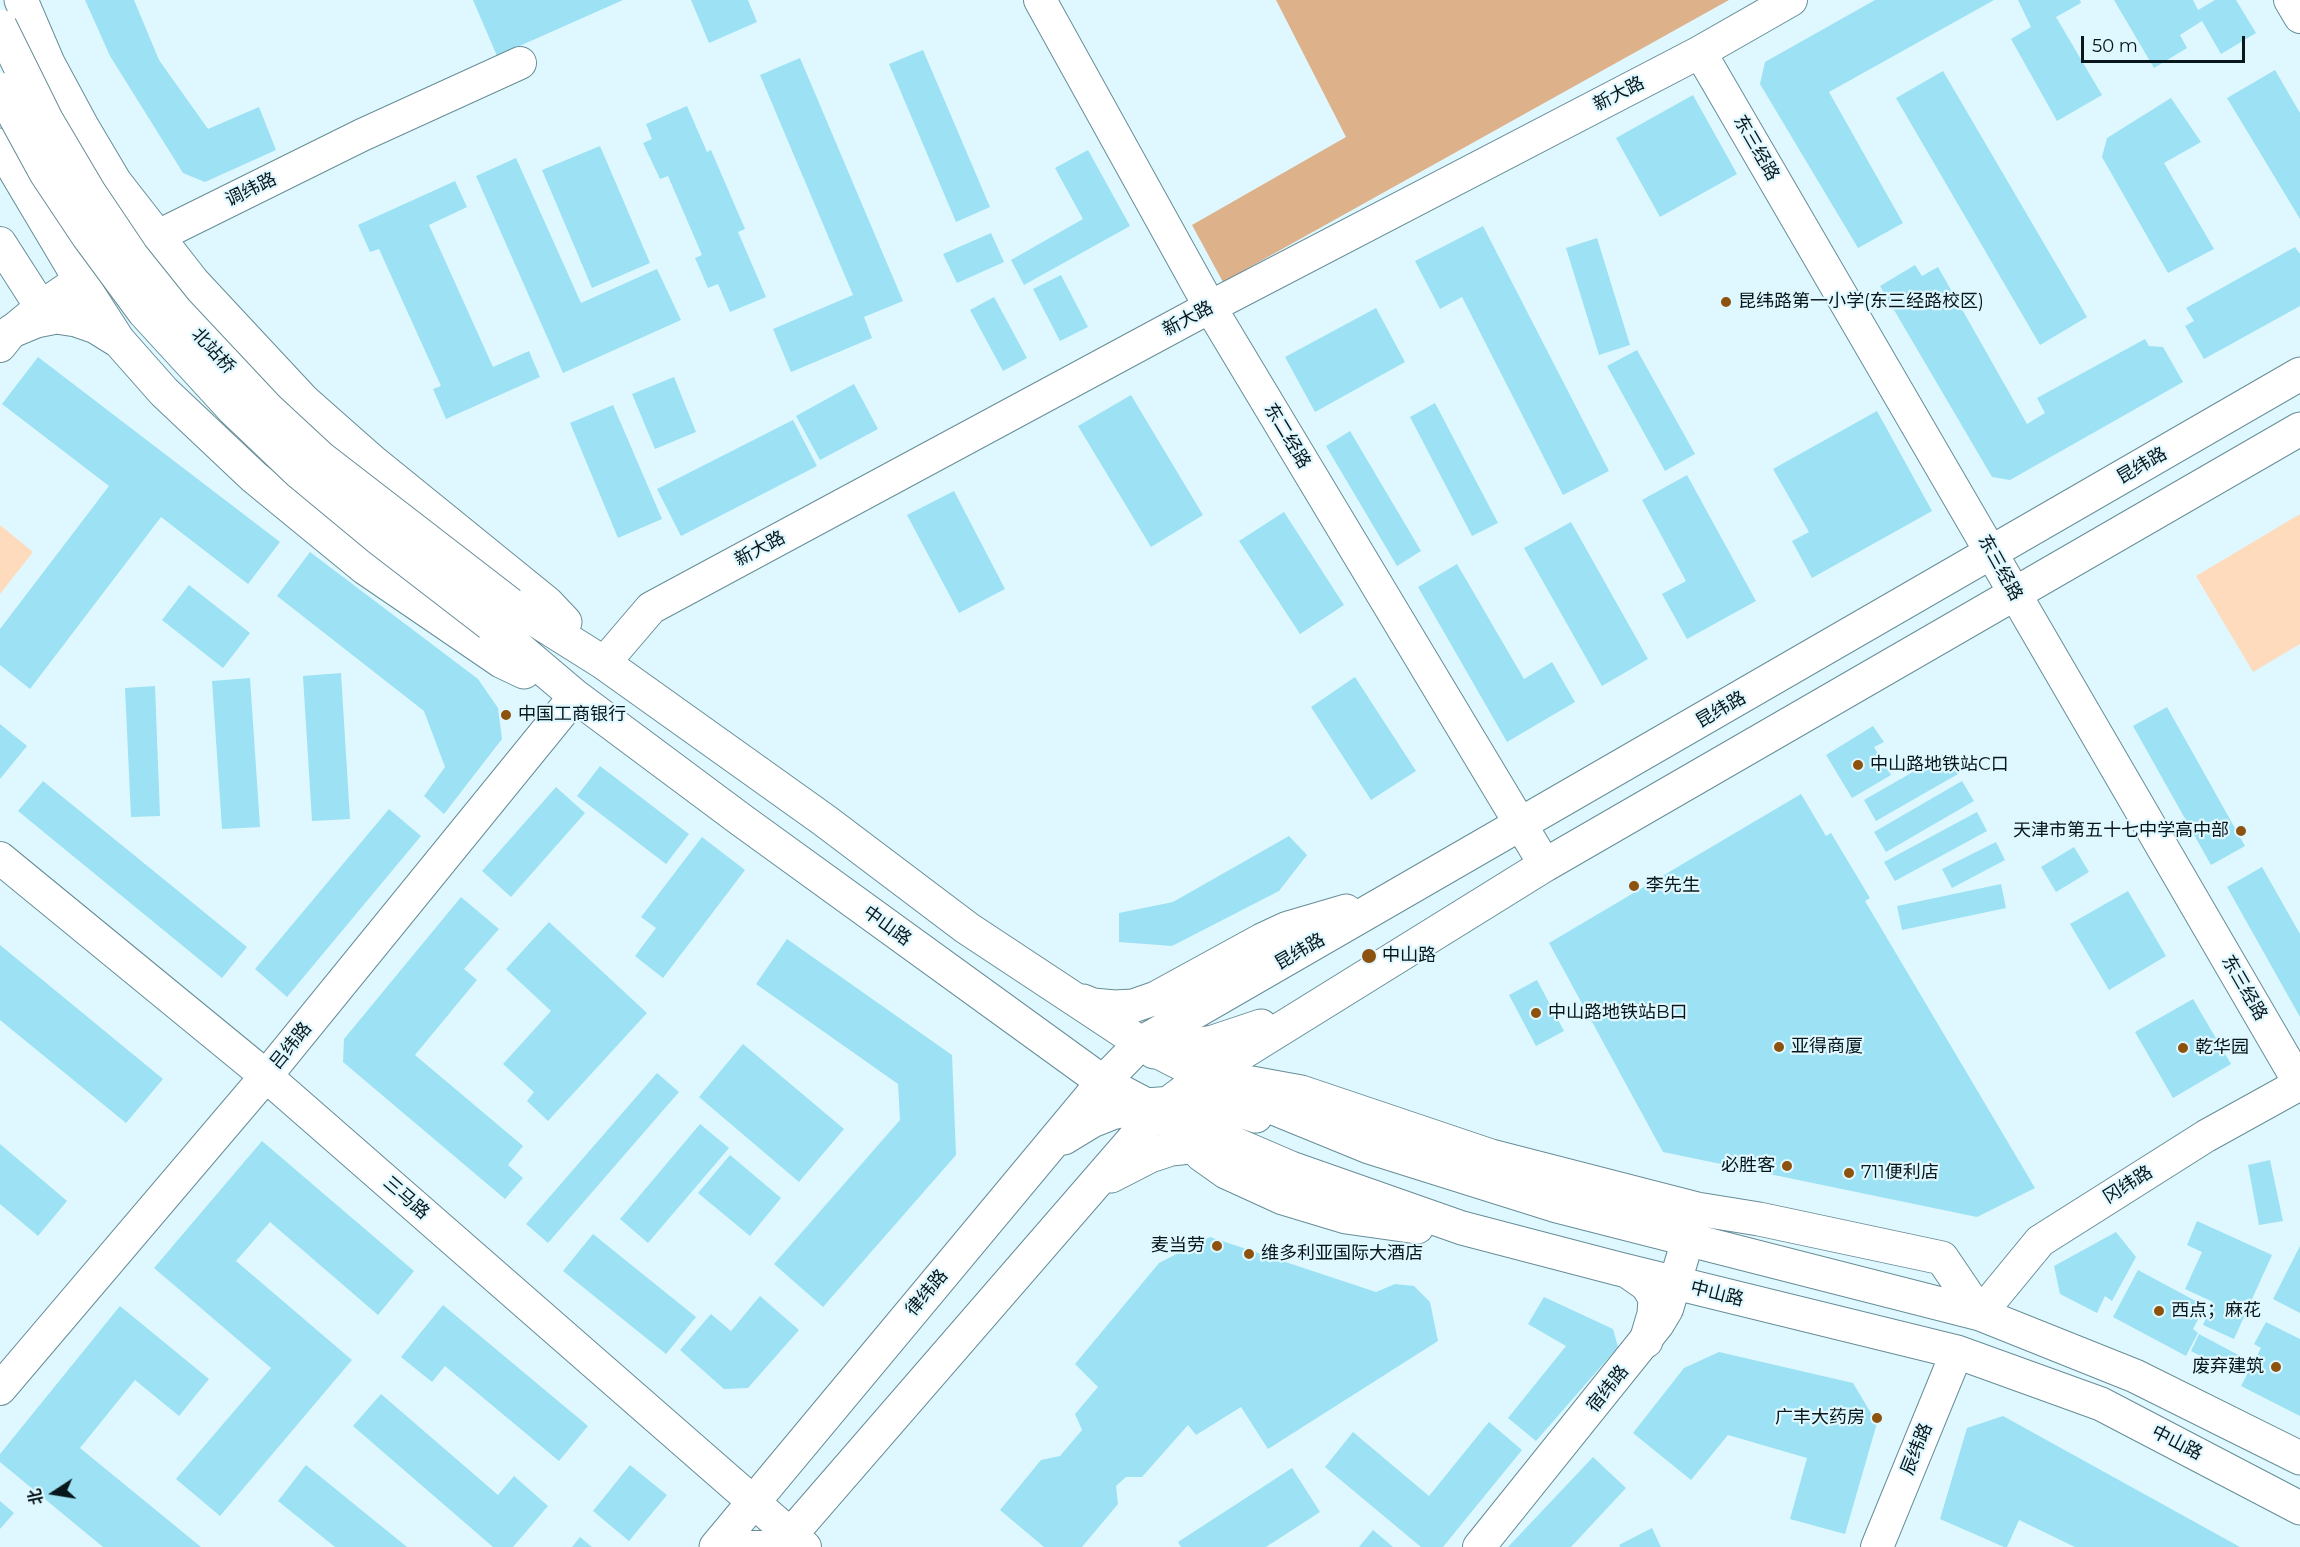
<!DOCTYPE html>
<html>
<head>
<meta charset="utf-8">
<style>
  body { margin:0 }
  #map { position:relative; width:2300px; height:1547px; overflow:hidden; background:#dff8ff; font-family:Montserrat,"Noto Sans SC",sans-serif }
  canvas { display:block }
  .north { position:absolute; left:24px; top:1463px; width:60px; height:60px; -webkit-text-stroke:4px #dff8ff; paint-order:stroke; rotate:258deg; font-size:16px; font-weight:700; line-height:24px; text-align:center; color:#08171b }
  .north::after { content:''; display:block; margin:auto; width:21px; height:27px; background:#08171b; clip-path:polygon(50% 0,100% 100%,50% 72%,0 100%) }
  .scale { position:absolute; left:2081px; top:36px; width:164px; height:27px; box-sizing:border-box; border:3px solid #08171b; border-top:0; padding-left:8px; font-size:18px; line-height:21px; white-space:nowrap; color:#08171b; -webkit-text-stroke:4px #dff8ff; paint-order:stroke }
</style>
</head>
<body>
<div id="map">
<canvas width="2300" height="1547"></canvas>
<div class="north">北</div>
<div class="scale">50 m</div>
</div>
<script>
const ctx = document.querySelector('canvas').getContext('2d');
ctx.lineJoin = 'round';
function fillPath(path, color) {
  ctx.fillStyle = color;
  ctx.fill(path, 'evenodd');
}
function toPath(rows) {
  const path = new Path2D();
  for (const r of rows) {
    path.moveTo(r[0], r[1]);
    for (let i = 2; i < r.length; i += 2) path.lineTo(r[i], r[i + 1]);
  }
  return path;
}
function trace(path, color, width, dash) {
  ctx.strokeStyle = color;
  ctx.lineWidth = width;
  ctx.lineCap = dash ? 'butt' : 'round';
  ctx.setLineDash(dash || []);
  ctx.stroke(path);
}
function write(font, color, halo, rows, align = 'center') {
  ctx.font = font + ' Montserrat,"Noto Sans SC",sans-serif';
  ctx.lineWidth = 4.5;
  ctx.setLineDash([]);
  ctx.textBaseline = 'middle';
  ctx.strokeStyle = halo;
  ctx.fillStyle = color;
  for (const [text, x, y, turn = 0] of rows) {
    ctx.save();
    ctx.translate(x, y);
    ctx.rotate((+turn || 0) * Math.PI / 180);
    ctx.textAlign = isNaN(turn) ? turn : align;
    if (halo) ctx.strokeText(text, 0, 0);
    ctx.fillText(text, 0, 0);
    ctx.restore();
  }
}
const green = toPath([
  [2300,514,2300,644,2253,672,2196,576],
  [0,525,33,552,0,594]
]);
const forest = toPath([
  [1276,0,1729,0,1223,282,1192,225,1346,137]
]);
const building = toPath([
  [85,0,134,0,159,60,208,129,259,107,276,150,205,182,183,173,110,56],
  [473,0,623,0,497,56],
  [691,0,748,0,757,22,709,43],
  [1875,0,1994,0,1829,92,1903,223,1858,248,1760,84,1765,62],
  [2018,0,2080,0,2081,3,2056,17,2102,95,2057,121,2011,39,2031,27],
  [2114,0,2193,0,2198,10,2215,0,2236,0,2256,33,2221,54,2202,21,2180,35,2187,48,2154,68],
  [923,50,990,207,956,222,889,64],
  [800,58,903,301,864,317,872,338,791,372,773,329,853,295,760,75],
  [2275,70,2300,113,2300,219,2227,98],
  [1943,71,2087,317,2040,345,1896,98],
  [1693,95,1737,174,1660,217,1616,138],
  [2171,98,2201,142,2164,163,2214,249,2168,273,2102,157,2107,138],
  [687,106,707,152,711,150,745,229,738,232,766,297,730,312,718,284,708,288,695,258,702,255,668,176,660,179,643,143,652,139,646,124],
  [600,146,650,263,592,288,542,170],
  [1088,150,1130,226,1024,285,1011,260,1083,219,1055,168],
  [516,158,581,303,657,269,681,320,563,373,476,176],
  [455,181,467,207,429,225,493,367,529,351,540,377,446,419,433,389,441,386,379,249,370,252,358,225],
  [1483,226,1609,471,1563,495,1462,297,1440,309,1415,261],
  [991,233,1004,262,957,283,943,254],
  [1597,238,1630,345,1599,355,1566,248],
  [2295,247,2300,254,2300,306,2204,359,2185,326,2194,321,2186,308],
  [1915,265,1922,276,1938,267,2027,424,2045,413,2037,398,2145,339,2149,346,2163,347,2183,382,2010,480,1992,477,1880,286],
  [1061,275,1088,327,1060,341,1033,289],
  [994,297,1027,358,1003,371,970,310],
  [1376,308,1405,362,1315,412,1285,357],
  [1637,350,1695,454,1665,471,1607,366],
  [38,357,280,542,248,584,161,517,30,689,0,665,0,629,109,486,2,404],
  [674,377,696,432,655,449,632,394],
  [854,384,878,429,820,460,796,416],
  [1131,395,1203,515,1151,547,1078,426],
  [1435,403,1498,523,1472,536,1410,417],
  [613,405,662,519,618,538,570,423],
  [1877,411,1932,511,1812,578,1792,541,1809,532,1773,469],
  [793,420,817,466,681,536,657,489],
  [1350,431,1421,551,1397,566,1326,446],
  [1687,475,1756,601,1687,639,1662,594,1686,581,1642,500],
  [954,491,1005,589,959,613,907,515],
  [1284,512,1344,605,1300,634,1239,541],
  [1571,522,1648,659,1602,686,1524,548],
  [310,552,478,679,498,708,502,739,444,814,424,796,445,767,424,711,277,596],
  [1457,564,1524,679,1552,662,1575,702,1507,742,1418,587],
  [189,585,250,633,223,668,162,620],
  [341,673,350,819,312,821,303,676],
  [1355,677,1416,771,1371,800,1311,707],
  [250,678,260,827,222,829,212,681],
  [155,686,160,816,131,817,125,688],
  [2167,707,2245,846,2211,865,2133,726],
  [0,724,27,746,0,779],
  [1873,726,1884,742,1874,747,1891,775,1852,798,1826,755],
  [1946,753,1958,774,1876,821,1864,800],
  [600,766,689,834,666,864,577,796],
  [43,781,247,947,222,978,18,811],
  [1962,781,1974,801,1886,852,1874,832],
  [556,787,585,813,511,897,482,871],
  [1801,794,1826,836,1831,833,1870,898,1865,901,2035,1188,1977,1217,1663,1152,1549,943],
  [389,809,421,836,287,997,255,969],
  [1977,812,1987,831,1895,881,1884,862],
  [1289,836,1307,855,1279,891,1172,946,1119,942,1119,913,1173,902],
  [702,837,745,870,663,978,635,956,656,928,641,917],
  [1996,842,2005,860,1952,888,1942,869],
  [2074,847,2089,872,2056,892,2041,867],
  [2262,867,2300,934,2300,1017,2227,887],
  [2001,884,2006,908,1902,930,1897,906],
  [2128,891,2166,956,2109,990,2070,924],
  [461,897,499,929,464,969,477,980,415,1055,523,1146,508,1165,523,1178,505,1199,343,1062,344,1039],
  [549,922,647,1013,548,1121,527,1101,534,1092,503,1064,551,1011,506,969],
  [787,939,952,1055,956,1155,823,1307,774,1264,900,1120,898,1084,756,984],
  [0,945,163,1079,126,1123,0,1020],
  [1537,980,1564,1031,1536,1046,1509,995],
  [2193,999,2231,1064,2173,1098,2135,1032],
  [743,1044,844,1129,799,1182,699,1097],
  [657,1073,679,1092,548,1243,526,1224],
  [700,1124,729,1148,648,1243,620,1219],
  [262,1141,414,1271,378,1315,270,1222,236,1261,352,1360,220,1516,176,1479,271,1368,154,1268],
  [0,1144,67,1201,38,1236,0,1204],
  [730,1155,781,1198,750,1236,698,1193],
  [2270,1160,2283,1221,2259,1225,2248,1165],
  [2197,1221,2272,1255,2234,1339,2203,1325,2213,1302,2185,1289,2202,1252,2187,1245],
  [2116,1232,2136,1257,2112,1301,2105,1296,2097,1313,2060,1294,2054,1266],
  [593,1234,696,1317,666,1354,563,1271],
  [1210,1237,1376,1292,1395,1284,1414,1286,1430,1302,1438,1341,1268,1449,1241,1407,1196,1435,1188,1425,1142,1477,1126,1477,1116,1486,1118,1504,1082,1547,1044,1547,1000,1510,1041,1460,1060,1456,1082,1430,1075,1414,1098,1387,1075,1364,1159,1263],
  [2300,1246,2300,1313,2273,1299],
  [2138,1270,2205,1306,2193,1329,2198,1333,2186,1356,2113,1317],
  [760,1296,799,1330,748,1388,724,1389,680,1350,711,1314,731,1331],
  [1544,1297,1613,1329,1618,1347,1536,1441,1508,1418,1566,1346,1528,1324],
  [443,1305,588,1426,559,1461,445,1366,432,1382,401,1357],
  [120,1306,209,1379,179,1416,135,1380,80,1448,201,1547,103,1547,0,1462,0,1454],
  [2266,1322,2300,1339,2300,1416,2241,1386,2261,1348,2254,1344],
  [2199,1334,2242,1357,2234,1373,2191,1351],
  [1719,1352,1853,1383,1877,1423,1845,1534,1790,1519,1807,1458,1728,1435,1691,1480,1633,1433,1684,1368],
  [381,1394,498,1495,514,1476,548,1506,513,1547,493,1547,353,1426],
  [2003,1416,2240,1547,2075,1547,2019,1520,2007,1547,2004,1547,1940,1519,1967,1428],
  [1489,1422,1522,1450,1443,1547,1421,1547,1325,1467,1353,1432,1429,1496],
  [1593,1457,1626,1488,1571,1547,1508,1547],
  [306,1465,407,1547,335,1547,278,1501],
  [630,1465,667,1495,629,1541,593,1511],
  [1292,1468,1320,1512,1266,1547,1181,1547,1178,1542],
  [0,1501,14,1513,0,1529],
  [1652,1528,1661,1547,1620,1547,1619,1545],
  [1373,1530,1393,1547,1359,1547],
  [580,1537,592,1547,572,1547]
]);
const minor = toPath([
  [1040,0,1210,307,1545,865],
  [2290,0,2300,17],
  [1700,52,2300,1084],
  [0,243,41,307],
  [0,346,12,331,41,307,80,280,156,237,362,135,520,63],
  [604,663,651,608,1210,307,1700,52,1791,0],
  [0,858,266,1076,805,1547],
  [1980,1314,2040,1241,2206,1136,2300,1084],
  [0,1389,266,1076,575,696],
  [743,1547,774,1547],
  [1479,1547,1658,1324,1667,1309,1695,1216],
  [1877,1547,1957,1352]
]);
const major = toPath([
  [21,0,48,63,83,128,115,182,193,282,303,400,372,461,547,603,565,622],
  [0,145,91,298,118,340,164,392,254,477,365,568,501,661,524,672],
  [12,331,36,321,56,317,76,320,96,327,117,340],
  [510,604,604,663,824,820,967,928,1141,1043,1244,1096,1369,1147,1557,1206,1980,1314,2135,1376,2300,1458],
  [490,624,575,696,740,819,1103,1082,1158,1111,1291,1168,1462,1228,1619,1269,1957,1352,2101,1404,2300,1508],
  [1083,1001,1093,1005,1115,1007,1133,1006,1156,998,1262,940,1288,928,1346,911],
  [1154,1052,1213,1042,1261,1026],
  [1246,1082,1301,1092,1491,1156,1697,1209,1759,1219,1942,1258,1980,1314],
  [1170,1123,1202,1155,1226,1172,1283,1198,1346,1217,1417,1227],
  [1064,1138,1092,1121,1112,1113,1146,1105,1186,1102,1205,1104,1238,1110,1256,1116],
  [1111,1176,1150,1156,1171,1149,1209,1145],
  [1627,1271,1647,1285,1655,1298,1654,1314,1646,1341],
  [716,1547,1103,1082,1141,1043,2300,374],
  [780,1547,1158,1111,1205,1076,1545,865,2300,429]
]);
const majorBridge = toPath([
  [0,26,47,121,89,192,132,256,176,311,267,408,321,458,510,604],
  [0,89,46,173,88,236,144,312,233,409,299,472,381,540,490,624]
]);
const markers = [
  [1726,302,6,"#8c520e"],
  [506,715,6,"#8c520e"],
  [1858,765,6,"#8c520e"],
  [2241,831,6,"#8c520e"],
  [1634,886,6,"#8c520e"],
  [1369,956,8,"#8c520e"],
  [1536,1013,6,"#8c520e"],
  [1779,1047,6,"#8c520e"],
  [2183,1048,6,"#8c520e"],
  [1787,1166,6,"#8c520e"],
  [1849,1173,6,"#8c520e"],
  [1217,1246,6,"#8c520e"],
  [1249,1254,6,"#8c520e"],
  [2159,1311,6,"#8c520e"],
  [2276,1367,6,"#8c520e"],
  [1877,1418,6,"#8c520e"]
];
const streetNames = [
  ["新大路",1619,94,-27],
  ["东三经路",1756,148,60],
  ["调纬路",251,190,-26],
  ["新大路",1188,319,-28],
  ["北站桥",213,351,47],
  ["东二经路",1287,436,59],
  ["昆纬路",2142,466,-30],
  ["新大路",760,549,-28],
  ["东三经路",2000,568,61],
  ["昆纬路",1721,710,-30],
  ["中山路",887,926,36],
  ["昆纬路",1300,952,-30],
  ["东三经路",2244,988,60],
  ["吕纬路",291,1046,-51],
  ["冈纬路",2128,1185,-32],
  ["三马路",406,1198,41],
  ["律纬路",927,1293,-50],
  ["中山路",1717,1294,14],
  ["宿纬路",1608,1389,-51],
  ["中山路",2177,1443,27],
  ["辰纬路",1917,1449,-68]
];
const poiNames = [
  ["昆纬路第一小学(东三经路校区)",1738,302],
  ["中国工商银行",518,715],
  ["中山路地铁站C口",1870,765],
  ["天津市第五十七中学高中部",2229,831,"right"],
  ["李先生",1646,886],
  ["中山路",1382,956],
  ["中山路地铁站B口",1548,1013],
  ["亚得商厦",1791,1047],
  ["乾华园",2195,1048],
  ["必胜客",1775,1166,"right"],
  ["711便利店",1861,1173],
  ["麦当劳",1205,1246,"right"],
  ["维多利亚国际大酒店",1261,1254],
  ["西点；麻花",2171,1311],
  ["废弃建筑",2264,1367,"right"],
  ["广丰大药房",1865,1418,"right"]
];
fillPath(green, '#fedbbd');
fillPath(forest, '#ddb18a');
fillPath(building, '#9ce1f4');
trace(minor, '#678d97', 34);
trace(major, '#678d97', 35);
trace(minor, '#fff', 32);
trace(major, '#fff', 33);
trace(majorBridge, '#678d97', 35, []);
trace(majorBridge, '#fff', 33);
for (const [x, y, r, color] of markers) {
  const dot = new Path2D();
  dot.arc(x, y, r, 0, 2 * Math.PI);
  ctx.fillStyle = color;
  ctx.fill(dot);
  trace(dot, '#dff8ff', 2);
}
write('18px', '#08171b', '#dff8ff', streetNames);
write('18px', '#08171b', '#dff8ff', poiNames, 'left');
</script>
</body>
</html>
